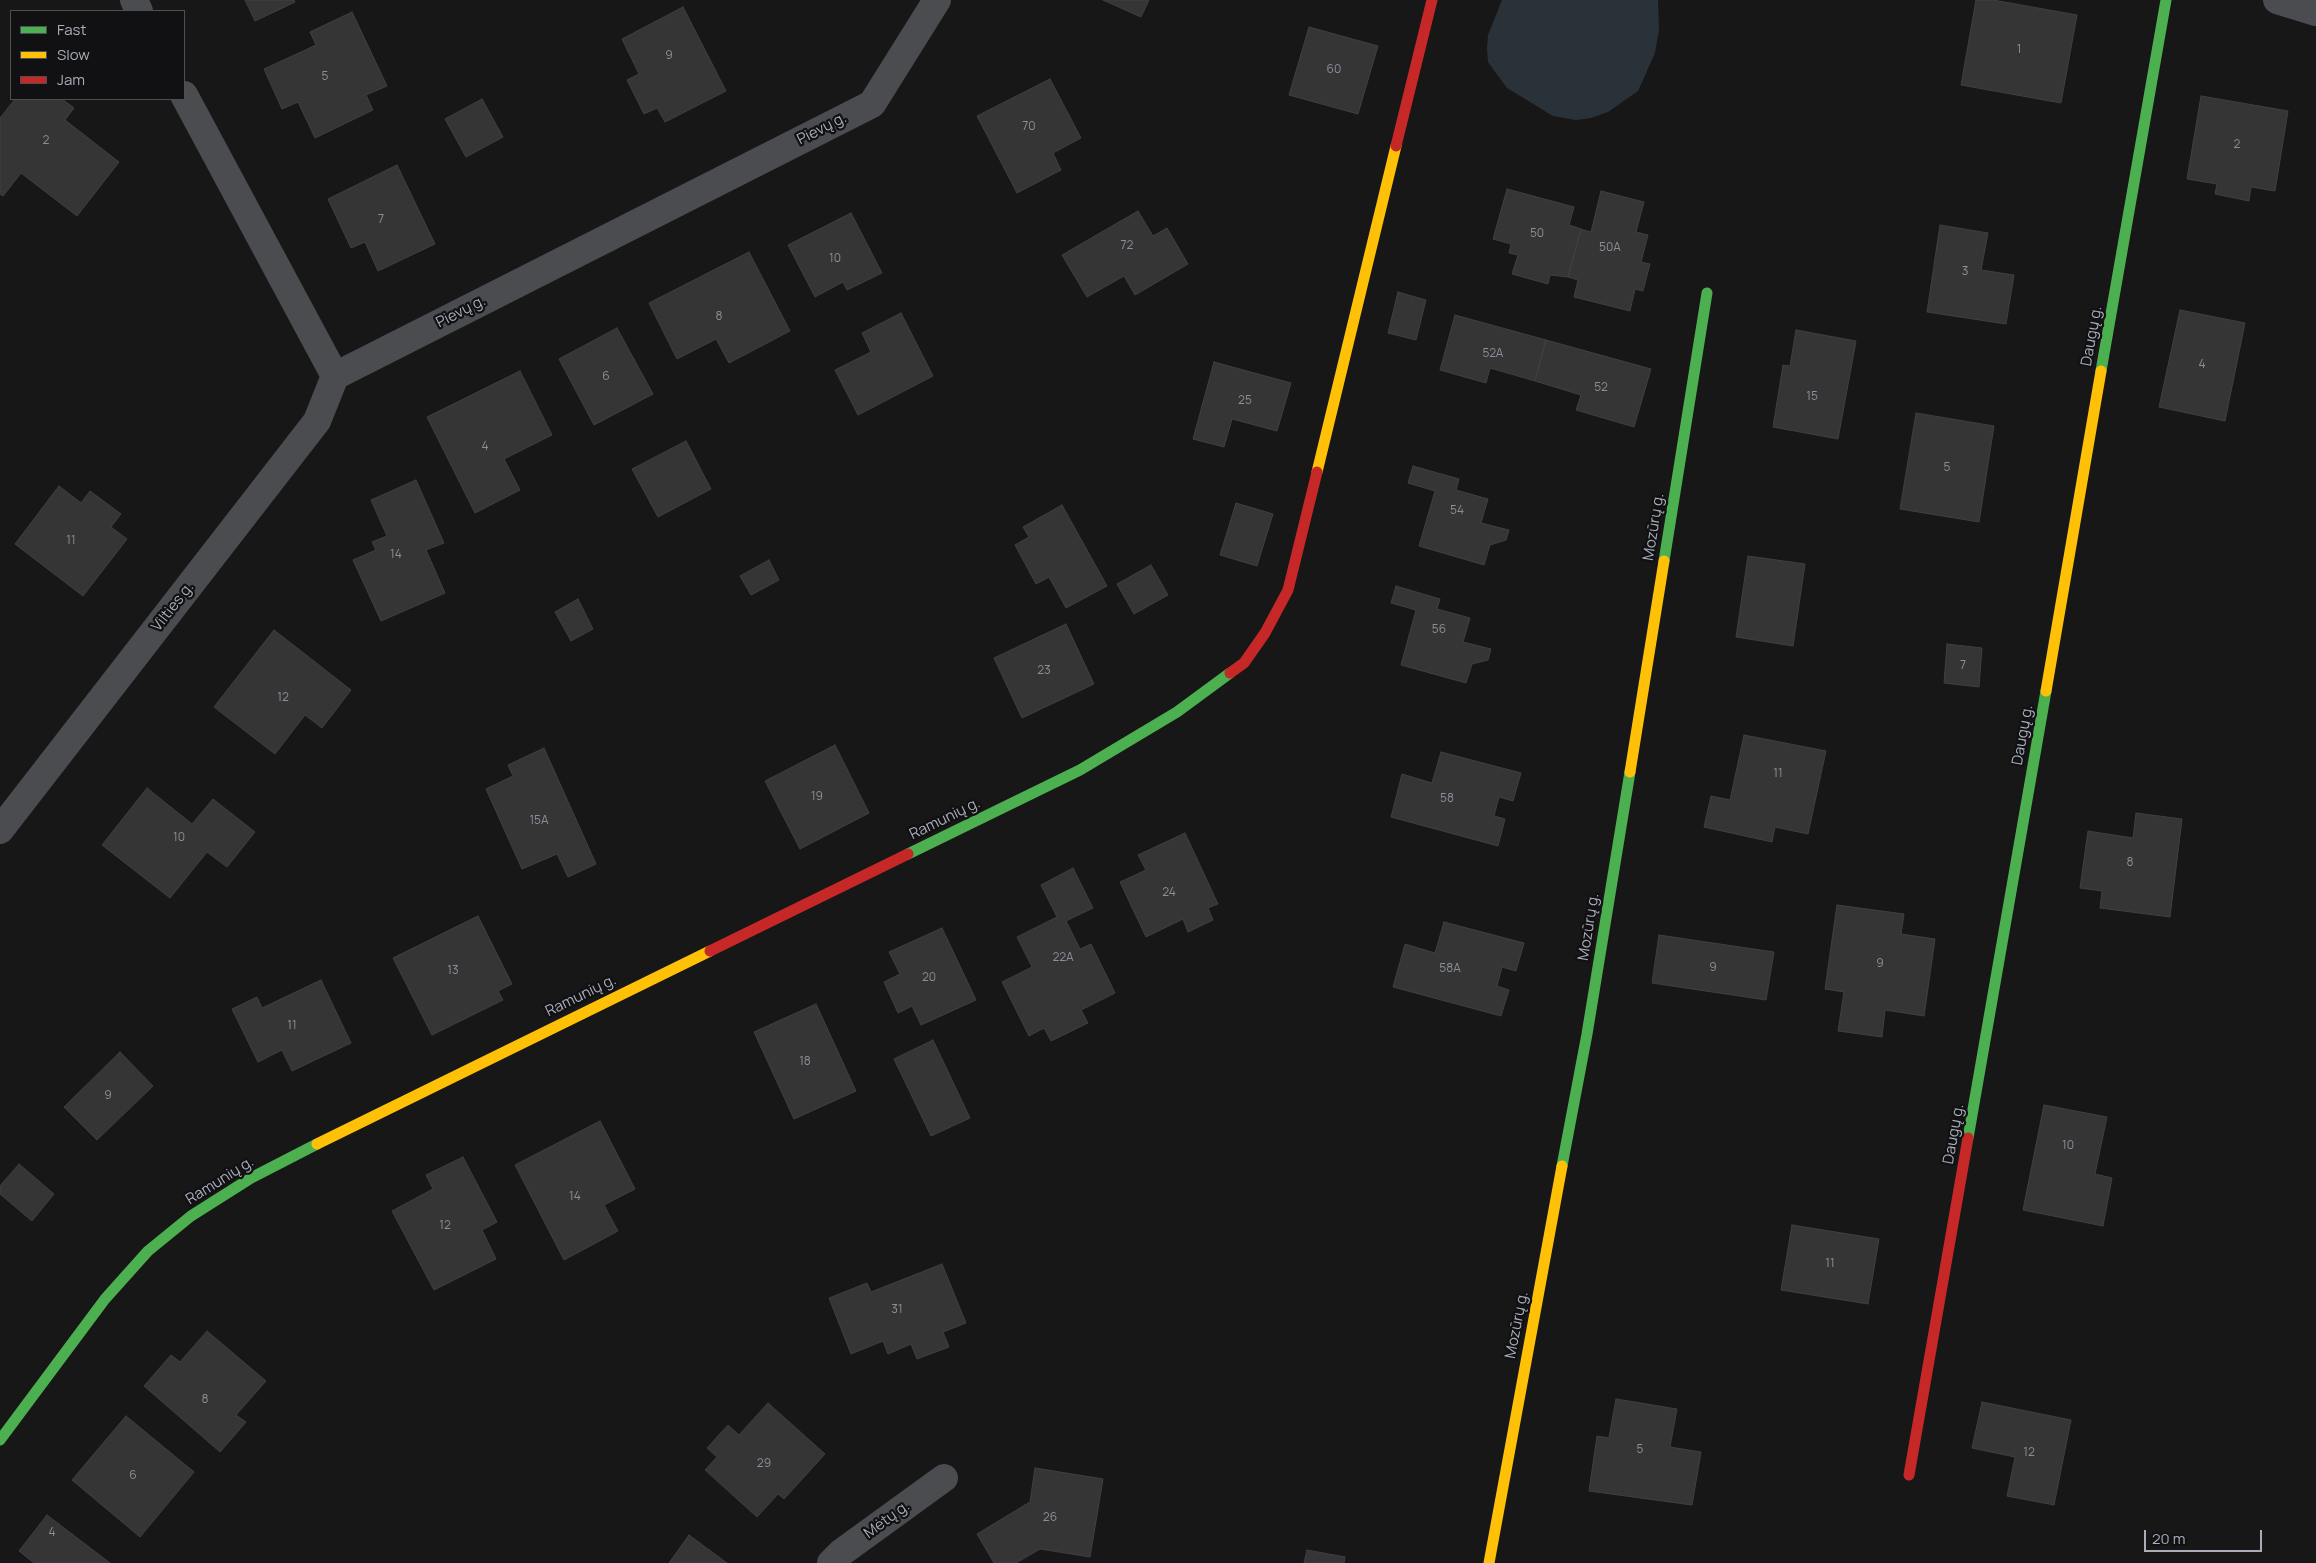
<!DOCTYPE html>
<html>
<head>
<meta charset="utf-8">
<style>
  body { margin:0 }
  #map { position:relative; width:2316px; height:1563px; overflow:hidden; background:#171717; font-family:Manrope,sans-serif }
  canvas { display:block }
  .legend { position:absolute; left:10px; top:10px; width:175px; height:90px; box-sizing:border-box; background:#111113; border:1px solid #4d4f55; margin:0; padding:6px 9px; list-style:none; font-size:15px; color:#a8adb8 }
  .legend li { display:flex; align-items:center; gap:10px; height:25px }
  .legend b { width:25px; border:1px solid #4d4f55 }
  .scale { position:absolute; left:2144px; top:1530px; width:118px; height:22px; box-sizing:border-box; border:2px solid #a8adb8; border-top:0; padding-left:6px; font-size:15px; line-height:18px; white-space:nowrap; color:#a8adb8; -webkit-text-stroke:4px #111113; paint-order:stroke }
</style>
</head>
<body>
<div id="map">
<canvas width="2316" height="1563"></canvas>
<ul class="legend">
<li><b style="height:6px;background:#4caf50"></b>Fast</li>
<li><b style="height:6px;background:#ffc107"></b>Slow</li>
<li><b style="height:6px;background:#c62828"></b>Jam</li>
</ul>
<div class="scale">20 m</div>
</div>
<script>
const ctx = document.querySelector('canvas').getContext('2d');
ctx.lineJoin = 'round';
function fillPath(path, color) {
  ctx.fillStyle = color;
  ctx.fill(path, 'evenodd');
}
function toPath(rows) {
  const path = new Path2D();
  for (const r of rows) {
    path.moveTo(r[0], r[1]);
    for (let i = 2; i < r.length; i += 2) path.lineTo(r[i], r[i + 1]);
  }
  return path;
}
function trace(path, color, width, dash) {
  ctx.strokeStyle = color;
  ctx.lineWidth = width;
  ctx.lineCap = dash ? 'butt' : 'round';
  ctx.setLineDash(dash || []);
  ctx.stroke(path);
}
function write(font, color, halo, rows, align = 'center') {
  ctx.font = font + ' Manrope,sans-serif';
  ctx.lineWidth = 4.5;
  ctx.setLineDash([]);
  ctx.textBaseline = 'middle';
  ctx.strokeStyle = halo;
  ctx.fillStyle = color;
  for (const [text, x, y, turn = 0] of rows) {
    ctx.save();
    ctx.translate(x, y);
    ctx.rotate((+turn || 0) * Math.PI / 180);
    ctx.textAlign = isNaN(turn) ? turn : align;
    if (halo) ctx.strokeText(text, 0, 0);
    ctx.fillText(text, 0, 0);
    ctx.restore();
  }
}
const water = toPath([
  [1502,0,1658,0,1659,29,1655,53,1638,91,1608,112,1591,118,1576,120,1553,116,1507,88,1488,62,1487,49,1488,35]
]);
const building = toPath([
  [245,0,294,0,295,2,255,21,245,0],
  [1103,0,1149,0,1141,17,1103,0],
  [1976,0,1993,0,2077,15,2061,103,1961,85,1976,0],
  [683,7,726,91,665,122,657,108,644,114,627,80,639,74,622,39,683,7],
  [352,12,387,86,366,95,373,110,315,138,298,102,282,109,264,69,316,45,310,32,352,12],
  [1309,27,1378,46,1358,114,1289,95,1309,27],
  [1050,79,1081,138,1053,153,1061,170,1017,193,977,116,1050,79],
  [2201,96,2288,111,2275,191,2251,187,2249,201,2215,194,2217,184,2187,179,2201,96],
  [15,99,62,99,74,108,65,120,119,162,77,216,21,173,3,196,0,194,0,118,15,99],
  [482,99,503,137,466,157,445,119,482,99],
  [397,165,435,244,378,271,365,242,351,248,328,199,397,165],
  [1507,189,1574,207,1569,225,1581,229,1568,277,1550,275,1548,284,1512,274,1518,255,1509,253,1511,244,1493,239,1507,189],
  [1601,191,1644,202,1636,232,1648,235,1641,262,1650,264,1643,291,1635,289,1630,311,1574,297,1578,280,1568,277,1581,229,1591,232,1601,191],
  [1138,211,1153,236,1167,228,1188,264,1135,295,1124,276,1087,297,1062,255,1138,211],
  [851,213,882,273,847,290,843,282,815,297,788,245,851,213],
  [1940,225,1988,233,1981,270,2014,275,2006,324,1927,312,1940,225],
  [749,252,790,331,729,363,716,339,677,359,649,303,749,252],
  [1398,292,1426,300,1416,340,1388,333,1398,292],
  [2180,310,2245,323,2225,421,2159,407,2180,310],
  [901,313,933,376,858,415,835,370,871,352,862,333,901,313],
  [1455,315,1546,340,1535,381,1490,368,1486,383,1440,370,1455,315],
  [617,328,653,394,594,425,559,359,617,328],
  [1796,330,1856,341,1838,439,1773,427,1783,365,1790,366,1796,330],
  [1546,340,1651,369,1634,427,1576,410,1581,395,1535,381,1546,340],
  [1214,362,1291,383,1277,431,1232,419,1224,447,1193,439,1214,362],
  [520,371,552,435,504,459,520,490,475,513,427,417,520,371],
  [1916,413,1994,426,1979,522,1900,509,1916,413],
  [686,441,711,489,658,517,632,469,686,441],
  [1413,466,1459,479,1456,490,1488,499,1481,523,1509,530,1506,540,1490,545,1484,565,1419,546,1435,491,1408,483,1413,466],
  [416,480,444,543,426,550,445,593,381,621,353,560,376,550,372,542,387,536,371,500,416,480],
  [59,486,81,503,90,491,121,514,111,527,127,539,83,596,15,544,59,486],
  [1236,503,1273,514,1257,566,1220,555,1236,503],
  [1062,505,1107,586,1066,608,1049,577,1036,584,1015,545,1029,537,1023,527,1062,505],
  [1748,556,1805,564,1793,646,1736,637,1748,556],
  [769,560,779,580,751,595,740,576,769,560],
  [1151,565,1168,595,1134,614,1117,584,1151,565],
  [1396,586,1440,599,1437,609,1470,618,1463,642,1491,649,1488,660,1472,664,1466,683,1401,665,1416,610,1391,603,1396,586],
  [578,599,593,629,571,641,555,612,578,599],
  [1066,624,1094,684,1022,718,994,658,1066,624],
  [274,630,351,690,322,728,305,715,275,754,214,707,274,630],
  [1947,644,1982,648,1979,687,1944,683,1947,644],
  [1744,735,1826,751,1808,834,1775,827,1772,842,1704,827,1711,796,1730,800,1744,735],
  [835,745,869,813,800,849,765,781,835,745],
  [544,748,596,864,568,877,557,854,522,869,486,789,513,776,508,765,544,748],
  [1441,752,1521,773,1513,801,1499,797,1494,816,1505,819,1498,846,1391,817,1402,774,1432,783,1441,752],
  [147,788,192,824,213,799,255,832,227,867,207,852,170,898,102,845,147,788],
  [2136,813,2182,819,2170,917,2100,908,2102,891,2080,888,2088,831,2133,838,2136,813],
  [1185,833,1218,904,1208,908,1213,920,1188,932,1183,919,1146,937,1120,882,1146,870,1138,855,1185,833],
  [1073,868,1093,908,1066,921,1080,949,1091,944,1115,993,1081,1010,1088,1023,1051,1041,1044,1028,1029,1036,1002,982,1032,967,1017,937,1057,917,1041,885,1073,868],
  [1837,905,1904,914,1901,934,1935,939,1924,1016,1885,1010,1882,1037,1838,1031,1844,992,1825,989,1837,905],
  [478,916,512,984,498,991,503,1000,432,1035,393,958,478,916],
  [1444,922,1524,943,1516,971,1502,967,1497,986,1509,990,1501,1016,1393,987,1405,944,1435,953,1444,922],
  [942,928,976,1000,921,1025,912,1006,898,1013,884,982,900,974,889,952,942,928],
  [1659,935,1774,952,1766,1000,1652,983,1659,935],
  [321,980,351,1043,292,1071,282,1050,258,1062,232,1009,257,997,262,1008,321,980],
  [816,1004,856,1091,794,1119,754,1032,816,1004],
  [933,1040,970,1118,931,1136,894,1059,933,1040],
  [120,1052,153,1086,97,1140,64,1107,120,1052],
  [2044,1105,2107,1117,2095,1174,2112,1178,2103,1226,2023,1210,2044,1105],
  [600,1121,635,1189,604,1205,618,1231,564,1260,515,1165,600,1121],
  [463,1157,497,1222,482,1230,496,1259,434,1290,392,1211,433,1189,426,1175,463,1157],
  [19,1164,54,1194,32,1221,0,1194,0,1186,19,1164],
  [1792,1225,1879,1239,1868,1304,1781,1290,1792,1225],
  [942,1264,966,1323,943,1332,949,1347,917,1359,911,1344,888,1354,883,1341,851,1354,829,1298,867,1283,871,1292,942,1264],
  [207,1331,266,1381,236,1415,246,1422,220,1452,144,1386,171,1355,180,1362,207,1331],
  [1616,1399,1677,1409,1670,1447,1701,1452,1692,1505,1589,1491,1597,1436,1609,1438,1616,1399],
  [1982,1402,2071,1420,2054,1505,2007,1496,2015,1457,1972,1448,1982,1402],
  [768,1403,825,1454,784,1499,778,1494,757,1517,705,1470,717,1457,707,1448,728,1425,739,1435,768,1403],
  [126,1416,194,1472,140,1537,72,1480,126,1416],
  [1035,1468,1103,1479,1090,1557,1040,1549,1016,1563,994,1563,977,1534,1030,1502,1035,1468],
  [47,1515,110,1563,34,1563,19,1551,47,1515],
  [689,1535,727,1563,669,1563,689,1535],
  [1307,1550,1345,1557,1344,1563,1304,1563,1307,1550]
]);
const street = toPath([
  [134,0,139,11],
  [2277,0,2316,12],
  [184,95,335,376],
  [335,376,872,104,937,0],
  [0,830,317,421,335,376],
  [831,1563,842,1552,944,1478]
]);
const fast = toPath([
  [2101,371,2166,0],
  [1664,561,1707,293],
  [908,854,1080,770,1177,712,1230,673],
  [1968,1138,2046,691],
  [1562,1166,1587,1034,1630,772],
  [0,1440,105,1299,148,1251,191,1216,251,1178,317,1144]
]);
const slow = toPath([
  [1317,472,1396,146],
  [2046,691,2101,371],
  [1630,772,1664,561],
  [317,1144,710,951],
  [1489,1563,1562,1166]
]);
const jam = toPath([
  [1396,146,1432,0],
  [1230,673,1244,663,1265,633,1288,590,1317,472],
  [710,951,908,854],
  [1909,1475,1968,1138]
]);
const numberNames = [
  ["1",2019,50],
  ["9",669,56],
  ["60",1334,70],
  ["5",325,77],
  ["70",1029,127],
  ["2",46,141],
  ["2",2237,145],
  ["7",381,220],
  ["50",1537,234],
  ["72",1127,246],
  ["50A",1610,248],
  ["10",835,259],
  ["3",1965,272],
  ["8",719,317],
  ["52A",1493,354],
  ["4",2202,365],
  ["6",606,377],
  ["52",1601,388],
  ["15",1812,397],
  ["25",1245,401],
  ["4",485,447],
  ["5",1947,468],
  ["54",1457,511],
  ["11",71,541],
  ["14",396,555],
  ["56",1439,630],
  ["7",1963,666],
  ["23",1044,671],
  ["12",283,698],
  ["11",1778,774],
  ["19",817,797],
  ["58",1447,799],
  ["15A",539,821],
  ["10",179,838],
  ["8",2130,863],
  ["24",1169,893],
  ["22A",1063,958],
  ["9",1880,964],
  ["9",1713,968],
  ["58A",1450,969],
  ["13",453,971],
  ["20",929,978],
  ["11",292,1026],
  ["18",805,1062],
  ["9",108,1096],
  ["10",2068,1146],
  ["14",575,1197],
  ["12",445,1226],
  ["11",1830,1264],
  ["31",897,1310],
  ["8",205,1400],
  ["5",1640,1450],
  ["12",2029,1453],
  ["29",764,1464],
  ["6",133,1476],
  ["26",1050,1518],
  ["4",52,1533]
];
const streetNames = [
  ["Pievų g.",822,129,-27],
  ["Pievų g.",461,312,-27],
  ["Daugų g.",2092,336,-80],
  ["Mozūrų g.",1654,527,-81],
  ["Vilties g.",173,607,-52],
  ["Daugų g.",2023,735,-80],
  ["Ramunių g.",945,819,-26],
  ["Mozūrų g.",1589,927,-81],
  ["Ramunių g.",581,996,-26],
  ["Daugų g.",1954,1134,-80],
  ["Ramunių g.",220,1181,-32],
  ["Mozūrų g.",1517,1325,-79],
  ["Mėtų g.",887,1520,-36]
];
fillPath(water, '#2a3239');
fillPath(building, '#353536');
trace(building, '#3f4043', 1);
trace(street, '#4b4c50', 28);
trace(fast, '#4caf50', 11);
trace(slow, '#ffc107', 11);
trace(jam, '#c62828', 11);
write('12px', '#8b8f98', null, numberNames);
write('15px', '#a8adb8', '#111113', streetNames);
</script>
</body>
</html>
